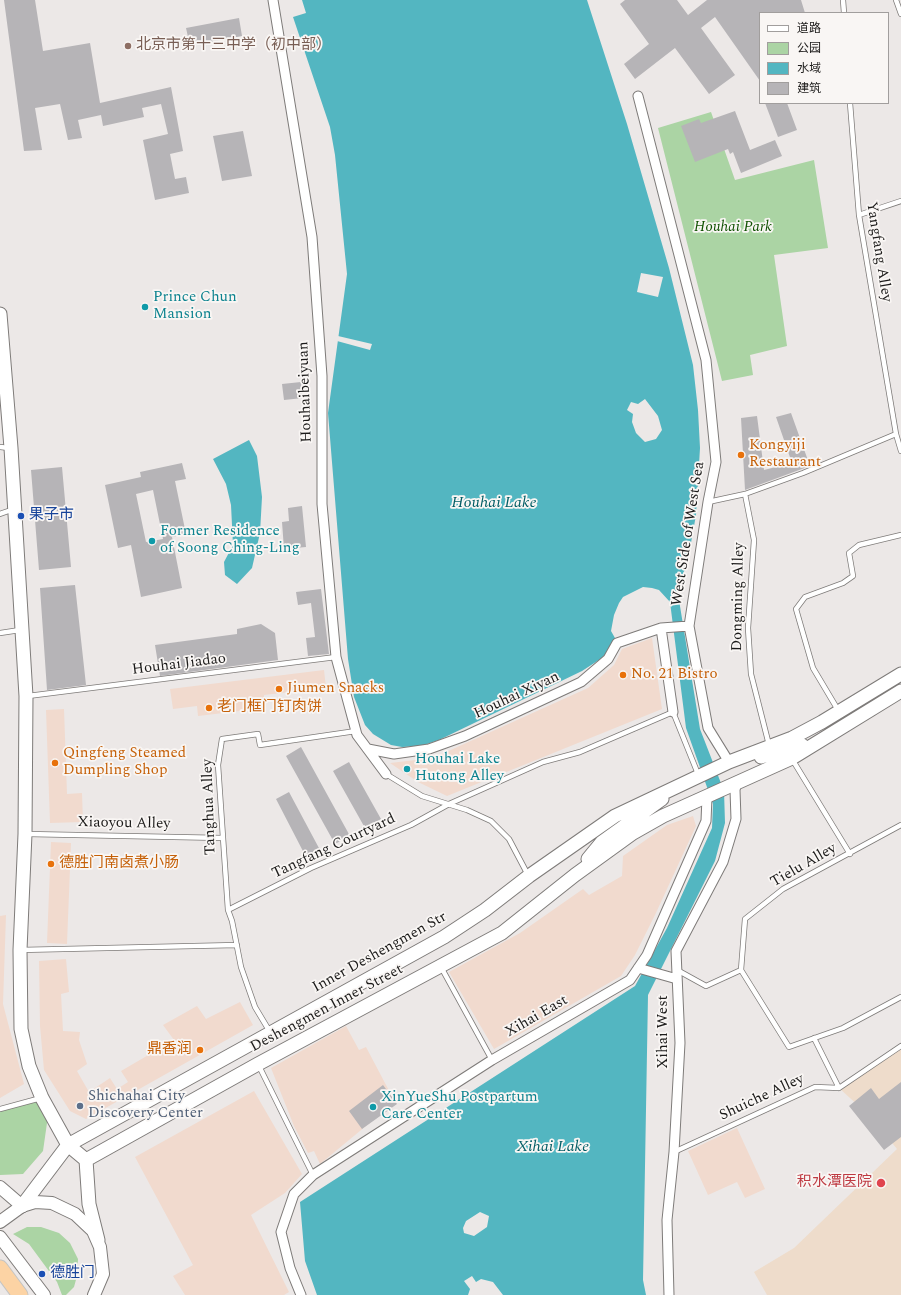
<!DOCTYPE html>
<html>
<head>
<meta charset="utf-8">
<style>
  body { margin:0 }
  #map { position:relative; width:901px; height:1295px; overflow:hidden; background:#ece8e7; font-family:Spectral,"Noto Sans SC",serif }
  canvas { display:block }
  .legend { position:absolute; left:759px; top:12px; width:130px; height:92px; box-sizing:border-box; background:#f9f6f4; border:1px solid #a19e9d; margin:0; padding:5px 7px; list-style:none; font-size:12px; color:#1c1b1a }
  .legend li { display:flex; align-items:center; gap:8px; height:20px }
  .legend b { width:20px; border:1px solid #a19e9d }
</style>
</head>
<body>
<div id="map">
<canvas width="901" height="1295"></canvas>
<ul class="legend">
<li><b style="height:5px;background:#fff"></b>道路</li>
<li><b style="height:11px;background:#abd4a4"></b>公园</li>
<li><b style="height:11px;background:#53b6c1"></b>水域</li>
<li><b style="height:11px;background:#b6b4b7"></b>建筑</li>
</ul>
</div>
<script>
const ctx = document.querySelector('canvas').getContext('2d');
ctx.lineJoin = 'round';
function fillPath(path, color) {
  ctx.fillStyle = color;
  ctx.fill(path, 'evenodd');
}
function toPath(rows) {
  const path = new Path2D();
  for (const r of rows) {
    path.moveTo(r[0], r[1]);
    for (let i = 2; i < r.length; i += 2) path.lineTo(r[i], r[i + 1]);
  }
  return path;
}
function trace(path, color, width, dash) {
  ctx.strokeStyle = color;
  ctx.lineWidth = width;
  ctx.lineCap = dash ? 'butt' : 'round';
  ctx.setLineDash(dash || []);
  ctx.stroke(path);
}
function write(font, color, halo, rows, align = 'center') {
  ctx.font = font + ' Spectral,"Noto Sans SC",serif';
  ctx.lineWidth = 3.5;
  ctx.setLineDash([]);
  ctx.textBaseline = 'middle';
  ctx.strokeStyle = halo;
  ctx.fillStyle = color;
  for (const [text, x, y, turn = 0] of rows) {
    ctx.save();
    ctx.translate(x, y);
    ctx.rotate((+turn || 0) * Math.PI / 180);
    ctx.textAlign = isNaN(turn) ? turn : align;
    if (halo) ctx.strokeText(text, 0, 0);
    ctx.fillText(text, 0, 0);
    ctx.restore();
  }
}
const commercial = toPath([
  [652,638,662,709,447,796,418,782,390,763,433,758,588,688,614,665,622,649],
  [324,670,326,688,264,695,265,708,198,716,197,706,173,709,170,689],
  [64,709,67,794,82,793,83,822,50,823,46,710],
  [693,816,696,826,655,915,635,955,621,976,494,1049,449,972,520,933,583,889,589,895,622,876,623,856,667,825],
  [51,842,71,843,67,944,47,943],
  [6,915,3,1004,24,1084,0,1098,0,916],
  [66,959,69,992,61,994,63,1031,80,1032,79,1040,87,1064,77,1071,89,1092,110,1078,117,1089,128,1082,121,1071,174,1040,163,1025,197,1006,206,1019,240,1002,253,1025,86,1119,70,1111,44,1070,40,1026,39,961],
  [346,1026,359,1050,366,1047,395,1102,320,1164,314,1151,308,1153,294,1126,271,1068],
  [254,1091,302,1174,285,1193,251,1215,289,1292,284,1295,185,1295,173,1276,193,1265,135,1157],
  [737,1128,765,1189,745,1198,737,1182,708,1195,688,1151]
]);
const medical = toPath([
  [901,1047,901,1295,767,1295,754,1272,794,1248,897,1149,873,1119,839,1088]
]);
const green = toPath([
  [711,112,735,180,814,160,828,248,774,255,787,346,750,355,753,375,722,381,658,128],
  [42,1098,50,1113,47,1123,43,1151,23,1174,0,1175,0,1109],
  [27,1227,41,1227,59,1233,70,1243,78,1259,77,1276,74,1287,66,1295,62,1295,57,1282,29,1244,13,1234]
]);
const water = toPath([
  [302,0,587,0,627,124,669,268,693,365,698,410,700,448,696,515,687,565,678,584,679,600,700,729,724,791,725,823,715,861,648,995,643,1280,646,1295,503,1295,493,1282,481,1279,476,1282,472,1276,464,1281,470,1289,468,1295,317,1295,305,1261,300,1202,635,986,667,928,712,828,713,804,686,728,670,602,659,590,652,588,643,587,623,597,619,603,614,615,611,631,615,638,610,651,605,656,582,671,439,740,421,746,402,747,391,745,373,734,365,725,354,697,348,659,328,413,347,274,335,155,330,127,293,17,306,13],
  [641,273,663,277,658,297,637,292],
  [645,399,658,416,662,430,656,439,645,442,636,433,632,422,633,414,627,410,631,402,638,404],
  [480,1212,489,1216,487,1227,474,1236,464,1233,463,1228,466,1221],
  [249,440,257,456,262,497,260,533,252,568,237,584,225,575,224,562,233,545,231,505,226,484,213,459]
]);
const pier = toPath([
  [338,336,372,344,370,350,337,341]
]);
const building = toPath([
  [4,0,35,0,43,51,90,43,100,103,171,87,183,151,170,154,175,179,186,177,189,193,155,200,143,140,168,134,161,104,142,108,144,117,103,126,101,115,78,120,82,138,68,140,60,104,35,108,42,150,24,151],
  [625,0,677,0,688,15,707,0,801,0,805,13,760,13,760,81,715,17,701,28,735,75,709,94,675,48,635,79,624,64,649,44,620,4],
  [239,18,242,36,190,46,186,28],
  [765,103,787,103,797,130,778,137],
  [735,111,750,150,775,140,782,156,741,173,733,152,730,154,728,149,695,162,681,126,699,119,701,123],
  [243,131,252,176,222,181,213,136],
  [301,382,303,398,284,400,282,384],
  [791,413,810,466,745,490,741,418,757,416,764,470,792,463,776,417],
  [182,463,186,479,175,481,186,534,172,537,182,588,141,597,131,545,118,548,105,485,141,477,140,472],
  [153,490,163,539,146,542,136,494],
  [62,467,71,567,39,570,31,470],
  [302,506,306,547,284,549,282,522,289,521,288,508],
  [75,585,86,685,47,690,40,588],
  [321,589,329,654,308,656,306,638,315,637,311,603,298,605,296,592],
  [261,624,275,633,278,660,160,676,155,645,237,634,237,629],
  [301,747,350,836,335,844,286,756],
  [349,762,381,819,365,828,333,771],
  [289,792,320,850,306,857,276,799],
  [901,1082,901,1137,884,1150,849,1106,871,1088,879,1099],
  [383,1085,397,1104,362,1129,349,1111]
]);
const service = toPath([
  [843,0,844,13],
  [896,0,901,14],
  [850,103,859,215,896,434,901,451],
  [859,215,901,201],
  [0,447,9,448],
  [745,494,754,540,748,628,751,674,769,745],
  [708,502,745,494,803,473,896,434],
  [0,514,14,509],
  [0,633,20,630],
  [28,696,336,657],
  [838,710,813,668,796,609,805,597,843,583,853,576,849,553,859,545,901,535],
  [792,759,850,854],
  [386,774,422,796,467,810,491,821,509,839,528,875],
  [27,834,223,838],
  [228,910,311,868,411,825,449,804,543,762,580,752,673,712,698,774],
  [20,950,237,945],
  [441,967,492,1060],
  [677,970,706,986,741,970,745,919,783,889,901,825],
  [741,970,789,1047,843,1028,901,997],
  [270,1032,255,1007,241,967,232,921,228,910,218,765,222,739,258,734,260,745,356,731],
  [814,1038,839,1088],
  [259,1066,313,1175],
  [0,1109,41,1098],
  [674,1152,815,1087,839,1088,901,1046]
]);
const minor = toPath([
  [273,0,312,237,322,376,322,504,336,657,357,735,386,774],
  [638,96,706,360,716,462,708,502,689,626,708,728,729,762],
  [661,628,673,712],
  [368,749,394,754,429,749,465,736,581,682,608,659,617,643,661,628,689,626],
  [638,968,677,979],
  [301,1295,290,1268,281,1232,294,1194,313,1175,492,1060,630,980,647,955,706,821,707,797],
  [669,1295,667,1220,674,1152,680,1043,676,951,723,862,736,819,735,790,737,782]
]);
const tertiary = toPath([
  [0,1187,22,1206],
  [0,1222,22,1206,35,1202,52,1203,75,1214,93,1231,100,1247,103,1274,94,1295],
  [0,1237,44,1295]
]);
const secondary = toPath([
  [0,314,11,448,26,696,25,834,20,950,21,1029,29,1066,42,1098,68,1145,86,1160,89,1204,98,1240],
  [761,757,802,745],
  [588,859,602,842,662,799],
  [86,1160,258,1064,502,933,575,875,633,833,663,816,792,758,901,691],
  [22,1206,68,1145,444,937,485,910,529,876,615,816,729,762,792,738,822,722,901,674]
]);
const trunk = toPath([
  [0,1268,20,1295]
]);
const markers = [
  [128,46,4,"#8d6e63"],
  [145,307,4,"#0f9aa8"],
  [741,455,4,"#e8710a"],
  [21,516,4,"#1a4fb4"],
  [152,541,4,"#0f9aa8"],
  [623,675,4,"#e8710a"],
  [279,689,4,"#e8710a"],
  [209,708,4,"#e8710a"],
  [55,763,4,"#e8710a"],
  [407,769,4,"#0f9aa8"],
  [51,864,4,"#e8710a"],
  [200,1050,4,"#e8710a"],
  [80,1106,4,"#5c6f8a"],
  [373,1107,4,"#0f9aa8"],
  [881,1183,5,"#e0444e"],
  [42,1274,4,"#1a4fb4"]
];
const educationNames = [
  ["北京市第十三中学（初中部）",136,46]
];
const parkNames = [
  ["Houhai Park",733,228]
];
const streetNames = [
  ["Yangfang Alley",878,252,81],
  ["Houhaibeiyuan",306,392,-92],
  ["West Side of West Sea",689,534,-81],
  ["Dongming Alley",739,597,-89],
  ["Houhai Jiadao",179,665,-7],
  ["Houhai Xiyan",517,696,-25],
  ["Tanghua Alley",210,807,-92],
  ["Xiaoyou Alley",124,824,1],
  ["Tangfang Courtyard",334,847,-25],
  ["Tielu Alley",804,866,-30],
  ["Inner Deshengmen Str",380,953,-29],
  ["Deshengmen Inner Street",327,1009,-28],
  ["Xihai East",537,1017,-30],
  ["Xihai West",664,1032,-90],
  ["Shuiche Alley",762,1098,-25]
];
const cultureNames = [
  ["Prince Chun",153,298],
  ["Mansion",153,315],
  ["Former Residence",160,532],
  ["of Soong Ching-Ling",160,549],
  ["Houhai Lake",415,760],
  ["Hutong Alley",415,777],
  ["XinYueShu Postpartum",381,1098],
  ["Care Center",381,1115]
];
const foodNames = [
  ["Kongyiji",749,446],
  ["Restaurant",749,463],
  ["No. 21 Bistro",631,675],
  ["Jiumen Snacks",287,689],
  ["老门框门钉肉饼",217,708],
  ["Qingfeng Steamed",63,754],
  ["Dumpling Shop",63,771],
  ["德胜门南卤煮小肠",59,864],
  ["鼎香润",192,1050,"right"]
];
const transitNames = [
  ["果子市",29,516],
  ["德胜门",50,1274]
];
const serviceNames = [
  ["Shichahai City",88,1097],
  ["Discovery Center",88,1114]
];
const healthNames = [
  ["积水潭医院",872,1183]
];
const waterNames = [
  ["Houhai Lake",494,504],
  ["Xihai Lake",553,1148]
];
fillPath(commercial, '#f1dace');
fillPath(medical, '#eedccb');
fillPath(green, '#abd4a4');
fillPath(water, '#53b6c1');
fillPath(pier, '#ece8e7');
fillPath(building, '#b6b4b7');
trace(service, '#7e7b79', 6);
trace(minor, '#7e7b79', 11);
trace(tertiary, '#7e7b79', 14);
trace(secondary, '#7e7b79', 15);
trace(trunk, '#c4c4c3', 17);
trace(service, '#fff', 4.5);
trace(minor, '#fff', 9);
trace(tertiary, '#fff', 12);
trace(secondary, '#fff', 13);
trace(trunk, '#fcd3a4', 15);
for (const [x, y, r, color] of markers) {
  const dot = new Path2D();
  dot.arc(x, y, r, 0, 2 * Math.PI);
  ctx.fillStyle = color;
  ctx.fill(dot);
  trace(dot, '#f9f6f4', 1.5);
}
write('15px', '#785e54', '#f9f6f4', educationNames, 'left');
write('italic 15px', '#105202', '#f9f6f4', parkNames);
write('15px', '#1c1b1a', '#f9f6f4', streetNames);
write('15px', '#0d838f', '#f9f6f4', cultureNames, 'left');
write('15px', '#c56008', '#f9f6f4', foodNames, 'left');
write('15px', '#164399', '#f9f6f4', transitNames, 'left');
write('15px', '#4e5e75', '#f9f6f4', serviceNames, 'left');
write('15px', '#be3a42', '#f9f6f4', healthNames, 'right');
write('italic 16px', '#025d65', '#f9f6f4', waterNames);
</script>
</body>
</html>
